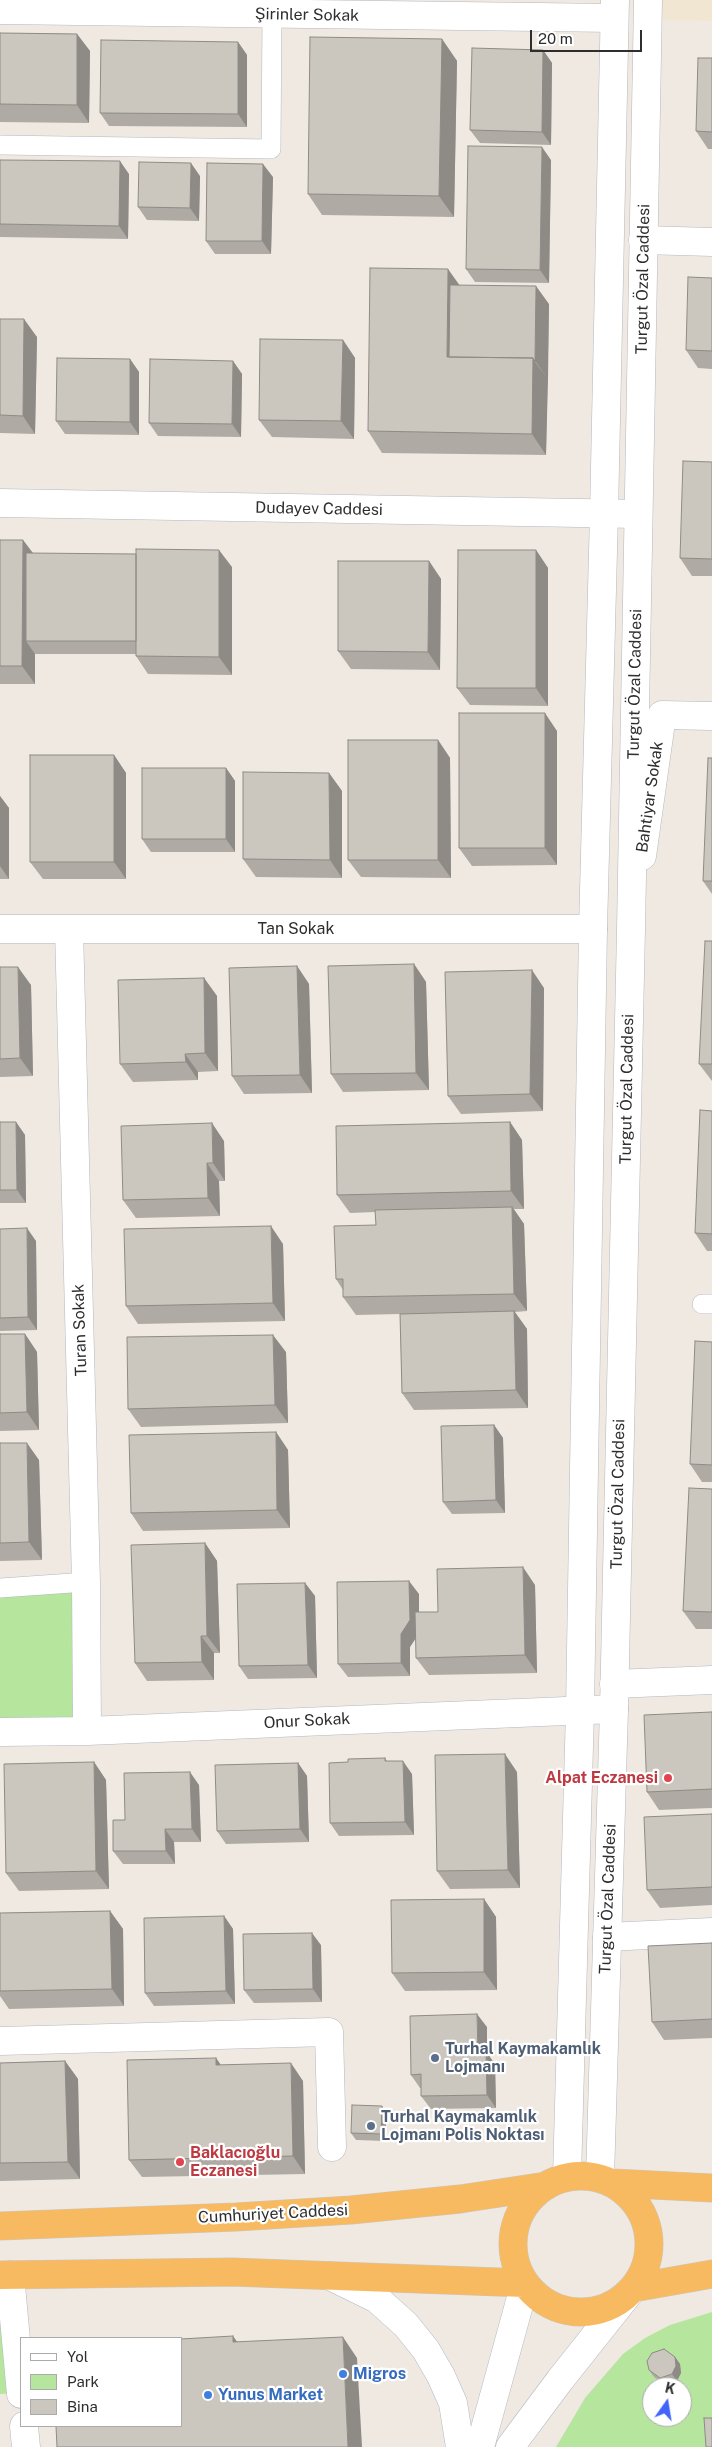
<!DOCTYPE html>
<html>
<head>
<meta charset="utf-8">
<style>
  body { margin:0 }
  #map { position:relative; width:712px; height:2447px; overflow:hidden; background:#efe9e1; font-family:"Public Sans",sans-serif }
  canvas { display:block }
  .legend { position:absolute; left:20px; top:2337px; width:162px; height:90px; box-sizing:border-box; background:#fff; border:1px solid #ababab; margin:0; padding:6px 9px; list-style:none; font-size:15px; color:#2e2e2e }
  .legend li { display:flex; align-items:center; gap:10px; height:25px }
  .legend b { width:25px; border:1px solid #ababab }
  .north { position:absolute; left:642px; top:2377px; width:50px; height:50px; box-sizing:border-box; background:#fff; border:1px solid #ababab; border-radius:50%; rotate:13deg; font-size:14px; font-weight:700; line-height:20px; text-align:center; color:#2e2e2e }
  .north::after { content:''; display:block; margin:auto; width:18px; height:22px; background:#4264fb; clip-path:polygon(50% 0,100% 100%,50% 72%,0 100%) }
  .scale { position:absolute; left:530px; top:30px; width:112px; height:22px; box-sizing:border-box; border:2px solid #2e2e2e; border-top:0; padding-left:6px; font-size:15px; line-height:18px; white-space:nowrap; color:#2e2e2e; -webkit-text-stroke:4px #fff; paint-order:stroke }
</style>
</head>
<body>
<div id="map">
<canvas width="712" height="2447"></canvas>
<ul class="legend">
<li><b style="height:6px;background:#fff"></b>Yol</li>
<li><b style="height:14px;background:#b6e59e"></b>Park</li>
<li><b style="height:14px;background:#cbc7bf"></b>Bina</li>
</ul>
<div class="north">K</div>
<div class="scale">20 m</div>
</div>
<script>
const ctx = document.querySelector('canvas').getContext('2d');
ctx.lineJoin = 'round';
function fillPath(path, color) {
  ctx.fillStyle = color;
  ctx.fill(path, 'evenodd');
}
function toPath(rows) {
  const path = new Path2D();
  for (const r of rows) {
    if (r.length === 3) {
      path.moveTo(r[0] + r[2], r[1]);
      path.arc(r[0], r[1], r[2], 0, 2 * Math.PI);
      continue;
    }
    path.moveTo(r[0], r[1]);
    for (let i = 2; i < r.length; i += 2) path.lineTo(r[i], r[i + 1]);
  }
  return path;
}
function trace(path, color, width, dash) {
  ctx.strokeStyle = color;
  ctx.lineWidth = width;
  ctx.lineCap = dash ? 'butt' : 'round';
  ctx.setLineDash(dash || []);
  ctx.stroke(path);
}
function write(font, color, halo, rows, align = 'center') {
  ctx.font = font + ' "Public Sans",sans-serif';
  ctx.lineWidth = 4.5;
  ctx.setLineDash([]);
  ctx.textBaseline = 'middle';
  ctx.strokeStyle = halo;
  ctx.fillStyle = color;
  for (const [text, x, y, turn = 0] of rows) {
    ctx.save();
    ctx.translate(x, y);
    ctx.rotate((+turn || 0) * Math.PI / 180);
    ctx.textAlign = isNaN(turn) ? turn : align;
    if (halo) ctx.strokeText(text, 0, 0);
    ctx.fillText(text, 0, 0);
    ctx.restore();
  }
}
const education = toPath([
  [648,0,712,0,712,21,648,19]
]);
const green = toPath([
  [86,1582,87,1731,0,1732,0,1588],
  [0,2302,21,2393,0,2394],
  [712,2312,712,2447,556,2447,585,2398,623,2354,645,2338,670,2325],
  [652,2387,682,2387,682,2417,652,2417]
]);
const service = toPath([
  [0,145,271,149,272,14],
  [702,1304,712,1304],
  [0,1588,86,1582]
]);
const minor = toPath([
  [0,10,614,18],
  [643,240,712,242],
  [0,503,638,514],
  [642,856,662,715,712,716],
  [0,929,593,929],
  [69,929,86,1582,87,1731],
  [614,1684,712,1680],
  [0,1732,87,1731,614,1709],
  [607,1937,712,1932],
  [0,2041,329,2032,332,2147],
  [10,2275,21,2394],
  [24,2426,26,2447]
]);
const tertiary = toPath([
  [567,2177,580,1710,593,929,604,514,615,0],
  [600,2178,614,1709,631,929,648,0],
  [330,2276,377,2299,406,2325,426,2350,441,2376,453,2403,460,2447],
  [480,2447,525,2283],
  [510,2447,560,2380,633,2288]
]);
const trunk = toPath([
  [581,2244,68],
  [613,2183,712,2188],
  [0,2226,236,2217,351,2210,460,2199,546,2186],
  [0,2275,232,2272,525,2283],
  [633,2288,712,2274]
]);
const wall = toPath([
  [0,33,77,34,90,51,89,123,0,122],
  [442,39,457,61,454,217,322,215,308,194],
  [238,42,247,55,247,127,109,126,100,113],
  [543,50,552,63,551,145,480,143,470,130],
  [712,58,712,149,708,149,696,131],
  [0,160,129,174,128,239,0,237],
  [551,160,549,283,475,282,466,269],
  [200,176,199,221,147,220,138,207],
  [273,177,271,254,215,254,206,241],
  [712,278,712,369,698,368,686,350],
  [459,285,549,304,546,455,382,453,368,431],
  [0,319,37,337,35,434,0,433],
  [343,340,355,358,354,439,272,437,259,420],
  [130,359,139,372,139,435,65,434,56,421],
  [233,361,242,374,241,437,158,436,149,423],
  [712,462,712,576,692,576,680,558],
  [0,540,23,540,33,554,232,567,232,675,148,674,136,656,136,654,35,654,35,684,0,684],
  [536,550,548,568,548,706,470,705,457,688],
  [429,561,441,579,440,670,351,669,338,651],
  [557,731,557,865,472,866,459,848],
  [438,740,450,758,451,878,361,877,348,860],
  [114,755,126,773,126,879,43,879,30,862],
  [712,758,712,894,703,881],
  [226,768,235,781,235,852,151,852,142,839],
  [329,773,342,791,342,878,256,877,243,859],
  [0,796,9,808,9,879,0,879],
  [712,941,712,1081,699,1064],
  [414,964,426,982,429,1090,343,1092,331,1074],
  [297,966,309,984,312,1093,244,1094,232,1076],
  [0,967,31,985,33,1076,0,1077],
  [204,978,217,996,218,1071,198,1072,198,1080,133,1082,120,1064],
  [544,988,543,1111,461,1114,448,1096],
  [712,1111,712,1251,707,1251,695,1233],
  [0,1122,16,1122,25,1135,26,1203,0,1203],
  [510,1122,522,1140,524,1209,514,1209,524,1224,527,1311,515,1312,527,1329,528,1408,414,1410,402,1393,400,1314,356,1315,343,1297,343,1290,336,1279,376,1225,375,1212,350,1213,337,1195],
  [224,1141,225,1181,219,1181,220,1216,136,1218,123,1200],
  [0,1229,36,1241,37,1330,0,1331],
  [283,1244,285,1321,138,1324,126,1306],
  [0,1334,25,1334,37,1352,39,1430,0,1431],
  [712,1342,712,1482,702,1482,690,1464],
  [286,1352,288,1423,141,1427,128,1409],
  [494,1425,503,1438,505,1513,452,1514,443,1502],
  [276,1432,288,1450,290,1528,143,1531,131,1513],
  [0,1443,39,1460,42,1560,0,1561],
  [712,1489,712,1629,696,1629,683,1611],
  [205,1543,217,1561,220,1653,214,1653,214,1680,147,1681,135,1663],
  [305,1583,315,1596,317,1678,248,1679,239,1666],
  [535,1585,537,1673,429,1675,416,1658,416,1638,410,1647,410,1676,348,1677,338,1664,419,1594,419,1612,438,1612],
  [712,1712,712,1808,659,1810,647,1792],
  [385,1758,387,1761,412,1774,414,1835,339,1836,330,1823,348,1762],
  [94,1762,106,1780,109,1889,19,1891,6,1873],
  [298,1763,307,1776,309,1842,226,1844,217,1831],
  [517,1772,520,1888,450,1889,437,1871],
  [199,1785,201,1842,174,1842,175,1864,123,1864,113,1851,125,1820],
  [712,1814,712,1905,660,1908,647,1890],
  [484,1899,496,1917,497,1990,405,1991,392,1973],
  [110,1911,123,1929,124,2006,9,2009,0,1996,0,1913],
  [224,1916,233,1929,235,2004,154,2006,145,1993],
  [712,1943,712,2038,664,2040,652,2022],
  [321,1945,322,2002,254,2003,244,1990],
  [487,2027,487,2053,495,2064,496,2108,431,2109,421,2096,421,2088,420,2088,411,2075],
  [216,2058,221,2065,303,2081,305,2174,142,2177,129,2160],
  [65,2061,78,2079,80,2179,0,2181,0,2063],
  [382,2106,386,2113,386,2141,356,2140,351,2133],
  [675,2357,680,2364,681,2373,677,2381,665,2385,654,2377,649,2370]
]);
const shadedWall = toPath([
  [77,34,90,51,89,123,77,105],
  [442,39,457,61,454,217,439,196],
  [238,42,247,55,247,127,238,114],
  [543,50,552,63,551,145,542,132],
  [542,147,551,160,549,283,540,270],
  [120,161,129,174,128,239,119,226],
  [191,163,200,176,199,221,190,208],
  [263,164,273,177,271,254,262,241],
  [448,269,463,290,462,361,447,357],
  [536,286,549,304,548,379,535,362],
  [24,319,37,337,35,434,23,416],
  [343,340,355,358,354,439,341,421],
  [533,358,548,379,546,455,532,434],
  [130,359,139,372,139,435,130,422],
  [233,361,242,374,241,437,232,424],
  [23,540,36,557,26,641,35,654,35,684,22,666],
  [219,550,232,567,232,675,219,657],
  [536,550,548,568,548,706,536,688],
  [429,561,441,579,440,670,428,652],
  [545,713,557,731,557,865,545,848],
  [438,740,450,758,451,878,438,860],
  [114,755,126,773,126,879,114,862],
  [226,768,235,781,235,852,226,839],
  [329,773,342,791,342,878,330,860],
  [0,796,9,808,9,879,0,866],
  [414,964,426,982,429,1090,416,1073],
  [297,966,309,984,312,1093,300,1075],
  [18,967,31,985,33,1076,20,1058],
  [532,970,544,988,543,1111,530,1094],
  [204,978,217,996,218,1071,205,1053],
  [185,1054,198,1072,198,1080,186,1062],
  [16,1122,25,1135,26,1203,17,1190],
  [510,1122,522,1140,524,1209,511,1191],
  [212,1123,224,1141,225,1181,213,1163],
  [207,1163,219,1181,220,1216,208,1198],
  [512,1207,524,1224,527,1311,514,1294],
  [271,1226,283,1244,285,1321,273,1303],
  [27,1228,36,1241,37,1330,28,1317],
  [514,1311,527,1329,528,1408,516,1390],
  [25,1334,37,1352,39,1430,27,1412],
  [273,1335,286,1352,288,1423,275,1405],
  [494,1425,503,1438,505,1513,496,1500],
  [276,1432,288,1450,290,1528,277,1510],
  [27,1443,39,1460,42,1560,29,1542],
  [205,1543,217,1561,220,1653,207,1636],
  [523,1567,535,1585,537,1673,525,1655],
  [409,1581,419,1594,419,1633,410,1647,410,1676,401,1663,401,1634],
  [305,1583,315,1596,317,1678,308,1665],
  [201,1636,214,1653,214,1680,202,1662],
  [505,1754,517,1772,520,1888,508,1870],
  [403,1761,412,1774,414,1835,405,1822],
  [94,1762,106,1780,109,1889,96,1871],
  [298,1763,307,1776,309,1842,300,1829],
  [190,1772,199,1785,201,1842,192,1829],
  [165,1829,174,1842,175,1864,166,1851],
  [484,1899,496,1917,497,1990,484,1972],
  [110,1911,123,1929,124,2006,112,1989],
  [224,1916,233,1929,235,2004,226,1991],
  [312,1933,321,1945,322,2002,313,1989],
  [477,2014,487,2027,487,2053,495,2064,496,2108,487,2095,478,2052],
  [216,2058,228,2076,216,2065],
  [65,2061,78,2079,80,2179,68,2162],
  [291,2063,303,2081,305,2174,293,2156],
  [382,2106,386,2113,386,2141,381,2134],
  [233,2336,248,2357,233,2342],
  [343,2337,357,2358,362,2447,348,2447],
  [675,2357,680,2364,681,2373,677,2381,672,2374]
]);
const building = toPath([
  [0,33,77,34,77,105,0,104,0,33],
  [310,37,442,39,439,196,308,194,310,37],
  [101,40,238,42,238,114,100,113,101,40],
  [472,48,543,50,542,132,470,130,472,48],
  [698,58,712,58,712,132,696,131,698,58],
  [468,146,542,147,540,270,466,269,468,146],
  [0,160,120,161,119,226,0,224,0,160],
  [139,162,191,163,190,208,138,207,139,162],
  [207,163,263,164,262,241,206,241,207,163],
  [370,268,448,269,447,357,533,358,532,434,368,431,370,268],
  [688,277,712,278,712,351,686,350,688,277],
  [450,285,536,286,535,362,533,358,449,357,450,285],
  [0,319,24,319,23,416,0,415,0,319],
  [260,339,343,340,341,421,259,420,260,339],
  [57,358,130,359,130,422,56,421,57,358],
  [150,359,233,361,232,424,149,423,150,359],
  [683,461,712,462,712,559,680,558,683,461],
  [0,540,23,540,22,666,0,666,0,540],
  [136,549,219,550,219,657,136,656,136,549],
  [458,550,536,550,536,688,457,688,458,550],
  [26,553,136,554,136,641,26,641,26,553],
  [338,561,429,561,428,652,338,651,338,561],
  [459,713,545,713,545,848,459,848,459,713],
  [348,740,438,740,438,860,348,860,348,740],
  [30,755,114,755,114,862,30,862,30,755],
  [708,758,712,758,712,881,703,881,708,758],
  [142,768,226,768,226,839,142,839,142,768],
  [243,772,329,773,330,860,243,859,243,772],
  [705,941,712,941,712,1064,699,1064,705,941],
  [414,964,416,1073,331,1074,328,966,414,964],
  [297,966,300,1075,232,1076,229,968,297,966],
  [0,967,18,967,20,1058,0,1059,0,967],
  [532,970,530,1094,448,1096,445,972,532,970],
  [204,978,205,1053,185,1054,186,1062,120,1064,118,980,204,978],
  [700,1110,712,1111,712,1234,695,1233,700,1110],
  [0,1122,16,1122,17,1190,0,1190,0,1122],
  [510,1122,511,1191,337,1195,336,1126,510,1122],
  [212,1123,213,1163,207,1163,208,1198,123,1200,121,1126,212,1123],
  [512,1207,514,1294,343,1297,343,1279,336,1279,334,1226,376,1225,375,1210,512,1207],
  [271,1226,273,1303,126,1306,124,1229,271,1226],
  [27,1228,28,1317,0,1318,0,1229,27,1228],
  [514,1311,516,1390,402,1393,400,1314,514,1311],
  [0,1334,25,1334,27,1412,0,1413,0,1334],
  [273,1335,275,1405,128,1409,127,1337,273,1335],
  [695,1341,712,1342,712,1465,690,1464,695,1341],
  [494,1425,496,1500,443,1502,441,1426,494,1425],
  [276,1432,277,1510,131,1513,129,1435,276,1432],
  [0,1443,27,1443,29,1542,0,1543,0,1443],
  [689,1488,712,1489,712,1612,683,1611,689,1488],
  [205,1543,207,1636,201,1636,202,1662,135,1663,131,1545,205,1543],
  [523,1567,525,1655,416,1658,415,1612,438,1612,437,1569,523,1567],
  [409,1581,410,1620,401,1634,401,1663,338,1664,337,1582,409,1581],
  [305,1583,308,1665,239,1666,237,1584,305,1583],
  [712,1712,712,1789,647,1792,644,1715,712,1712],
  [505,1754,508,1870,437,1871,435,1755,505,1754],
  [385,1758,385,1761,403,1761,405,1822,330,1823,329,1763,348,1762,348,1759,385,1758],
  [94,1762,96,1871,6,1873,4,1764,94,1762],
  [298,1763,300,1829,217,1831,215,1765,298,1763],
  [190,1772,192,1829,165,1829,166,1851,113,1851,113,1820,125,1820,124,1773,190,1772],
  [712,1814,712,1887,647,1890,644,1817,712,1814],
  [484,1899,484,1972,392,1973,391,1900,484,1899],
  [110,1911,112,1989,0,1991,0,1913,110,1911],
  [224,1916,226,1991,145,1993,144,1918,224,1916],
  [312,1933,313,1989,244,1990,243,1934,312,1933],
  [712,1943,712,2019,652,2022,648,1946,712,1943],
  [477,2014,478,2052,486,2051,487,2095,421,2096,421,2074,411,2075,410,2016,477,2014],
  [216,2058,216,2065,291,2063,293,2156,129,2160,127,2060,216,2058],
  [65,2061,68,2162,0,2163,0,2063,65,2061],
  [352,2105,382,2106,381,2134,351,2133,352,2105],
  [233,2336,233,2342,343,2337,348,2447,57,2447,56,2426,181,2426,181,2339,233,2336],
  [664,2349,675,2357,676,2366,672,2374,660,2378,649,2370,647,2361,652,2353,664,2349],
  [704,2418,712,2418,712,2447,706,2447,704,2418]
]);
const markers = [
  [668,1778,5,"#e0444e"],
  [435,2058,5,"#5c6f8a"],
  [371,2126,5,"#5c6f8a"],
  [180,2162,5,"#e0444e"],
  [343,2374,5,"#3f7fe0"],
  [208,2395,5,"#3f7fe0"]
];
const streetNames = [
  ["Şirinler Sokak",307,15,1],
  ["Turgut Özal Caddesi",643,279,-89],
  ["Dudayev Caddesi",319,509,1],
  ["Turgut Özal Caddesi",635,684,-89],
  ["Bahtiyar Sokak",650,797,-82],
  ["Tan Sokak",296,929],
  ["Turgut Özal Caddesi",627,1089,-89],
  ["Turan Sokak",80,1330,-92],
  ["Turgut Özal Caddesi",618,1494,-89],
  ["Onur Sokak",307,1721,-3],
  ["Turgut Özal Caddesi",608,1899,-88],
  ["Cumhuriyet Caddesi",273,2214,-3]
];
const healthNames = [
  ["Alpat Eczanesi",658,1778],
  ["Baklacıoğlu",190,2153,"left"],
  ["Eczanesi",190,2171,"left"]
];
const serviceNames = [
  ["Turhal Kaymakamlık",445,2049],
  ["Lojmanı",445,2067],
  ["Turhal Kaymakamlık",381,2117],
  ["Lojmanı Polis Noktası",381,2135]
];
const shopNames = [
  ["Migros",353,2374],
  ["Yunus Market",218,2395]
];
fillPath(education, '#f0e6d1');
fillPath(green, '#b6e59e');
trace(service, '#b4b7c1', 20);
trace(minor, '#b4b7c1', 29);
trace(tertiary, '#b4b7c1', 29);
trace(trunk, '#c9c9c9', 29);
trace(service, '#fff', 19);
trace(minor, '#fff', 28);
trace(tertiary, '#fff', 28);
trace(trunk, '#f8ba60', 28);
fillPath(wall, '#afaba4');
fillPath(shadedWall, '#8e8b86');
fillPath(building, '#cbc7bf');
trace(building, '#8e8b86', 1);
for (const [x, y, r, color] of markers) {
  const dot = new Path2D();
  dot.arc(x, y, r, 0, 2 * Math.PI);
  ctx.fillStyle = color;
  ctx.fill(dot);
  trace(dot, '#fff', 2);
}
write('16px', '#2e2e2e', '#fff', streetNames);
write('bold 16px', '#be3a42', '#fff', healthNames, 'right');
write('bold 16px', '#4e5e75', '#fff', serviceNames, 'left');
write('bold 16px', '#366cbe', '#fff', shopNames, 'left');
</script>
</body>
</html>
